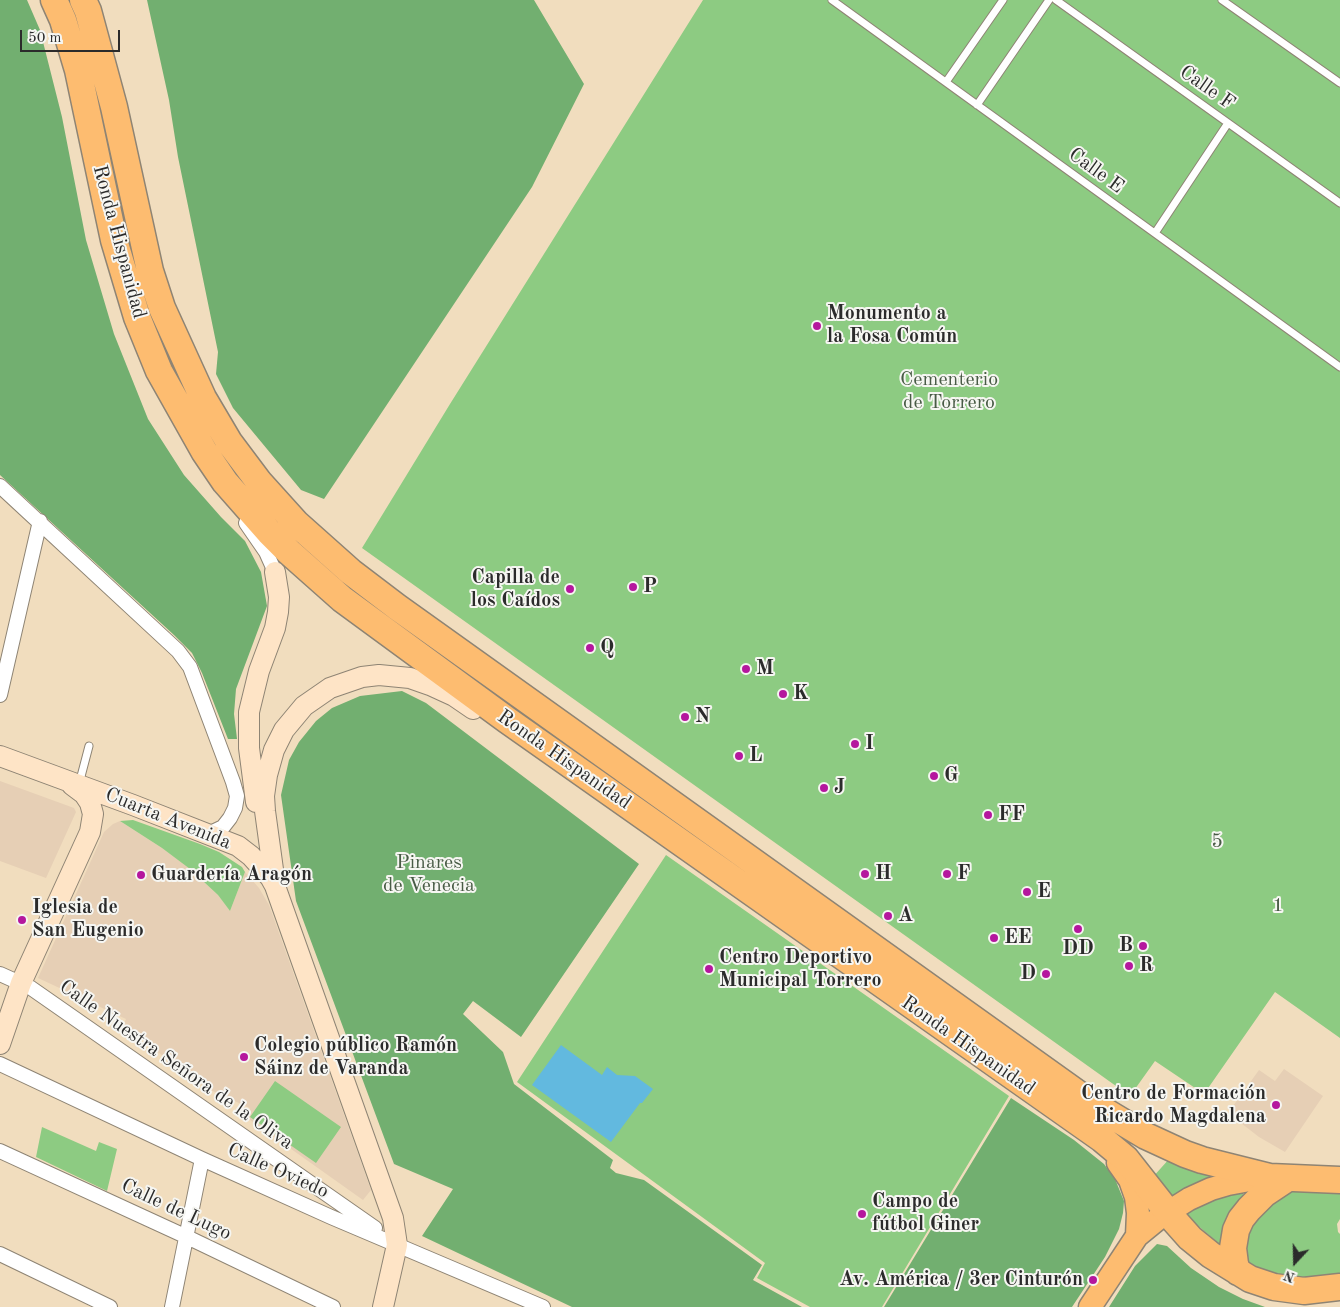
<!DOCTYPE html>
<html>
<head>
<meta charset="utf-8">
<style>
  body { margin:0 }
  #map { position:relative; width:1340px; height:1307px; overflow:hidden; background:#f1ddbe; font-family:"Old Standard TT",serif }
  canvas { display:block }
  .north { position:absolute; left:1270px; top:1237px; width:50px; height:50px; -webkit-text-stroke:4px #f6f6f2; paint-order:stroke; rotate:201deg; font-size:14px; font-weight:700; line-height:20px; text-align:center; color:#2b2b2b }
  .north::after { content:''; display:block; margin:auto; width:18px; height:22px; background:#2b2b2b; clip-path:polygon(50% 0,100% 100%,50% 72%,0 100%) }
  .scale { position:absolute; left:20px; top:30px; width:100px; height:22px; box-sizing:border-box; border:2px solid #2b2b2b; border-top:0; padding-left:6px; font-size:15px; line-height:18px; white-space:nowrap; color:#2b2b2b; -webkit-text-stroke:4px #f6f6f2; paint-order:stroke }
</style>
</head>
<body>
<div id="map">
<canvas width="1340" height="1307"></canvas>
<div class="north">N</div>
<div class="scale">50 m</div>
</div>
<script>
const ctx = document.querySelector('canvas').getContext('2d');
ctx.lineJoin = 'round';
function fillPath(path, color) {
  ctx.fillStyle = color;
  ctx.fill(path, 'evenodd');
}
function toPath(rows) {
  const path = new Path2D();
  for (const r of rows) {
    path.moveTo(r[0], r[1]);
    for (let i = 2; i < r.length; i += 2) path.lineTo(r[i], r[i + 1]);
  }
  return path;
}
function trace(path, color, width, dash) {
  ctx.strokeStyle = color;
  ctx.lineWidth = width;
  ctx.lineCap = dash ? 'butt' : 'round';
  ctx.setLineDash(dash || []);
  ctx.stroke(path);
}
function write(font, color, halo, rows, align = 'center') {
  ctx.font = font + ' "Old Standard TT",serif';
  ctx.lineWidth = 4;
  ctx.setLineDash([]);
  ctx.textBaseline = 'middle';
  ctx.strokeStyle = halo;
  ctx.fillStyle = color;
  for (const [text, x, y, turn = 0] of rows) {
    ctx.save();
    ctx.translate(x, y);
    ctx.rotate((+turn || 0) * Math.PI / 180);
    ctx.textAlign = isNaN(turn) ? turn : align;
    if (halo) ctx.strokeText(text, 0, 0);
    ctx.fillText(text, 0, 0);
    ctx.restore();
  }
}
const built = toPath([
  [0,781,74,808,76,812,46,878,0,861],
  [120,821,162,848,190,869,218,895,230,911,245,872,259,888,269,905,371,1190,363,1200,246,1117,250,1108,206,1088,123,1026,126,1019,38,978,104,832,113,824],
  [1284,1069,1323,1096,1285,1152,1259,1137,1228,1113,1259,1070,1275,1081]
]);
const green = toPath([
  [703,0,1340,0,1340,1038,1275,992,1204,1094,1155,1061,1130,1096,362,548,450,404],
  [133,820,200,844,219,852,242,867,245,872,230,911,218,895,190,869,162,848,120,821],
  [666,855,1009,1096,882,1307,810,1307,757,1278,765,1263,517,1082],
  [275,1081,341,1127,316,1163,250,1117],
  [42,1127,96,1151,99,1142,117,1149,107,1191,36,1157],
  [1170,1158,1217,1175,1171,1199,1152,1178],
  [1243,1190,1243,1198,1222,1246,1184,1214,1199,1204],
  [1340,1190,1340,1219,1337,1224,1338,1232,1340,1234,1340,1275,1306,1279,1275,1274,1249,1264,1243,1250,1244,1243,1258,1212,1289,1192,1296,1191]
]);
const forest = toPath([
  [0,0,27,0,40,30,62,117,86,240,114,334,148,419,184,475,221,517,245,541,261,572,267,606,236,689,234,714,237,739,228,739,202,673,192,653,174,635,0,475],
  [147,0,534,0,584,84,532,187,324,499,301,490,233,408,216,374,218,352,178,157,169,100],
  [402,691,426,703,639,864,521,1037,473,1001,463,1014,503,1052,514,1084,613,1160,610,1168,616,1173,644,1180,762,1265,753,1280,802,1307,572,1307,422,1236,453,1189,394,1164,296,901,281,795,289,760,299,742,316,721,332,708,360,696],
  [1011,1098,1074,1140,1104,1164,1115,1179,1124,1201,1123,1213,1119,1229,1105,1257,1072,1307,884,1307],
  [1157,1244,1167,1246,1191,1268,1219,1287,1243,1299,1265,1307,1109,1307,1135,1266]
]);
const water = toPath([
  [561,1045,602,1075,607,1067,617,1075,635,1076,653,1089,642,1103,640,1103,611,1142,532,1085]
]);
const lane = toPath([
  [832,0,1340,367],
  [1056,0,1340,203],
  [1222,0,1340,83],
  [946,82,1003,0],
  [977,105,1049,0],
  [1155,233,1228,123],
  [79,784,89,746]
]);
const street = toPath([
  [0,486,178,651,190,667,233,782,237,796,235,808,230,818,223,827,208,834],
  [246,523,266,552,275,572],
  [0,695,40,521],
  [0,974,31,988,375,1228],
  [0,1064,202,1159,331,1217,543,1307],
  [0,1151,187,1237,333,1307],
  [0,1254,110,1307],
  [172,1307,202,1159]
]);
const secondary = toPath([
  [0,756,133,805,238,846,251,856,270,877,275,886,393,1218,397,1245,383,1307],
  [256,802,249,748,249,712,259,671,275,628,278,612,279,597,275,572],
  [275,884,265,811,264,796,267,775,274,750,284,730,304,706,330,688,362,677,379,675,410,678,430,685,454,696,473,709],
  [0,1044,21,983,90,832,93,814,90,803,84,794,72,785]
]);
const primary = toPath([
  [1118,1163,1130,1180,1136,1197,1138,1213,1137,1236],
  [1090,1307,1137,1236,1159,1218,1189,1199,1211,1189,1228,1184,1266,1177]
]);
const highway = toPath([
  [54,0,63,20,78,70,114,240,137,317,159,371,204,451,225,482,269,532,289,552,342,599,507,720,1102,1139,1126,1159,1174,1220,1190,1238,1211,1255,1250,1279,1274,1287,1304,1291,1340,1287],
  [83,0,88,11,114,107,150,271,162,308,203,398,229,442,259,482,296,523,351,572,397,607,1091,1103,1146,1136,1185,1154,1202,1160,1270,1177,1340,1180],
  [1238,1272,1235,1264,1233,1248,1236,1230,1241,1219,1249,1209,1264,1194,1288,1178]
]);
const markers = [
  [817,326,5,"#b5179e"],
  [633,587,5,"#b5179e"],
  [570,589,5,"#b5179e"],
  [590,648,5,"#b5179e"],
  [746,669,5,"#b5179e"],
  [783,694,5,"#b5179e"],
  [685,717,5,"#b5179e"],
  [855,744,5,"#b5179e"],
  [739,756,5,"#b5179e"],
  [934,776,5,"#b5179e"],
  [824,788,5,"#b5179e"],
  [988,815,5,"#b5179e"],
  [865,874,5,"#b5179e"],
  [947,874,5,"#b5179e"],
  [141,875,5,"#b5179e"],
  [1027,892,5,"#b5179e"],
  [888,916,5,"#b5179e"],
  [22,920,5,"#b5179e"],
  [1078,929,5,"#b5179e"],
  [994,938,5,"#b5179e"],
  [1143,946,5,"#b5179e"],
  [1129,966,5,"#b5179e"],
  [709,969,5,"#b5179e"],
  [1046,974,5,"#b5179e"],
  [244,1057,5,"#b5179e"],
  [1276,1105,5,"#b5179e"],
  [862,1214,5,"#b5179e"],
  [1093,1280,5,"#b5179e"]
];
const streetNames = [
  ["Calle F",1207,88,35],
  ["Calle E",1096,171,36],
  ["Ronda Hispanidad",119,242,75],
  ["Ronda Hispanidad",564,760,35],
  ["Cuarta Avenida",168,819,22],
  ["Ronda Hispanidad",968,1046,35],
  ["Calle Nuestra Señora de la Oliva",176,1065,35],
  ["Calle Oviedo",278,1171,24],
  ["Calle de Lugo",176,1210,25]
];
const poiNames = [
  ["Monumento a",827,314],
  ["la Fosa Común",827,337],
  ["Capilla de",560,578,"right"],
  ["los Caídos",560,601,"right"],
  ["P",643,587],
  ["Q",600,648],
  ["M",756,669],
  ["K",793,694],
  ["N",695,717],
  ["I",865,744],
  ["L",749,756],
  ["G",944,776],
  ["J",834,788],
  ["FF",998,815],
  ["H",875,874],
  ["F",957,874],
  ["Guardería Aragón",151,875],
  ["E",1037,892],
  ["Iglesia de",32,908],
  ["San Eugenio",32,931],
  ["A",898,916],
  ["EE",1004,938],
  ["B",1133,946,"right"],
  ["DD",1078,949,"center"],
  ["Centro Deportivo",719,958],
  ["Municipal Torrero",719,981],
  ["R",1139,966],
  ["D",1036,974,"right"],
  ["Colegio público Ramón",254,1046],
  ["Sáinz de Varanda",254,1069],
  ["Centro de Formación",1266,1094,"right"],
  ["Ricardo Magdalena",1266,1117,"right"],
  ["Campo de",872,1202],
  ["fútbol Giner",872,1225],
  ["Av. América / 3er Cinturón",1083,1280,"right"]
];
const parkNames = [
  ["Cementerio",949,380],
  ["de Torrero",949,403],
  ["5",1217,842],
  ["Pinares",429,863],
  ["de Venecia",429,886],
  ["1",1278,906]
];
fillPath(built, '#e6cfb5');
fillPath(green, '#8dcb82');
fillPath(forest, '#72af70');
fillPath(water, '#62b9df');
trace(lane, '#8e8474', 9);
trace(street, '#8e8474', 16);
trace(secondary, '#8e8474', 22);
trace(primary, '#8e8474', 25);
trace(highway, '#8e8474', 29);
trace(lane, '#fff', 7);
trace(street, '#fff', 14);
trace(secondary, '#fee4c6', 20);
trace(primary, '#fdbc70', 22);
trace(highway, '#fdbc70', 26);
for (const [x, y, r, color] of markers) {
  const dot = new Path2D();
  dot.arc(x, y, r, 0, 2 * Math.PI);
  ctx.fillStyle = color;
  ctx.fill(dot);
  trace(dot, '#f6f6f2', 2);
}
write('20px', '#2b2b2b', '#f6f6f2', streetNames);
write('bold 20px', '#2b2b2b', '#f6f6f2', poiNames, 'left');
write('20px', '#485b45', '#f6f6f2', parkNames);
</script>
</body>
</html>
